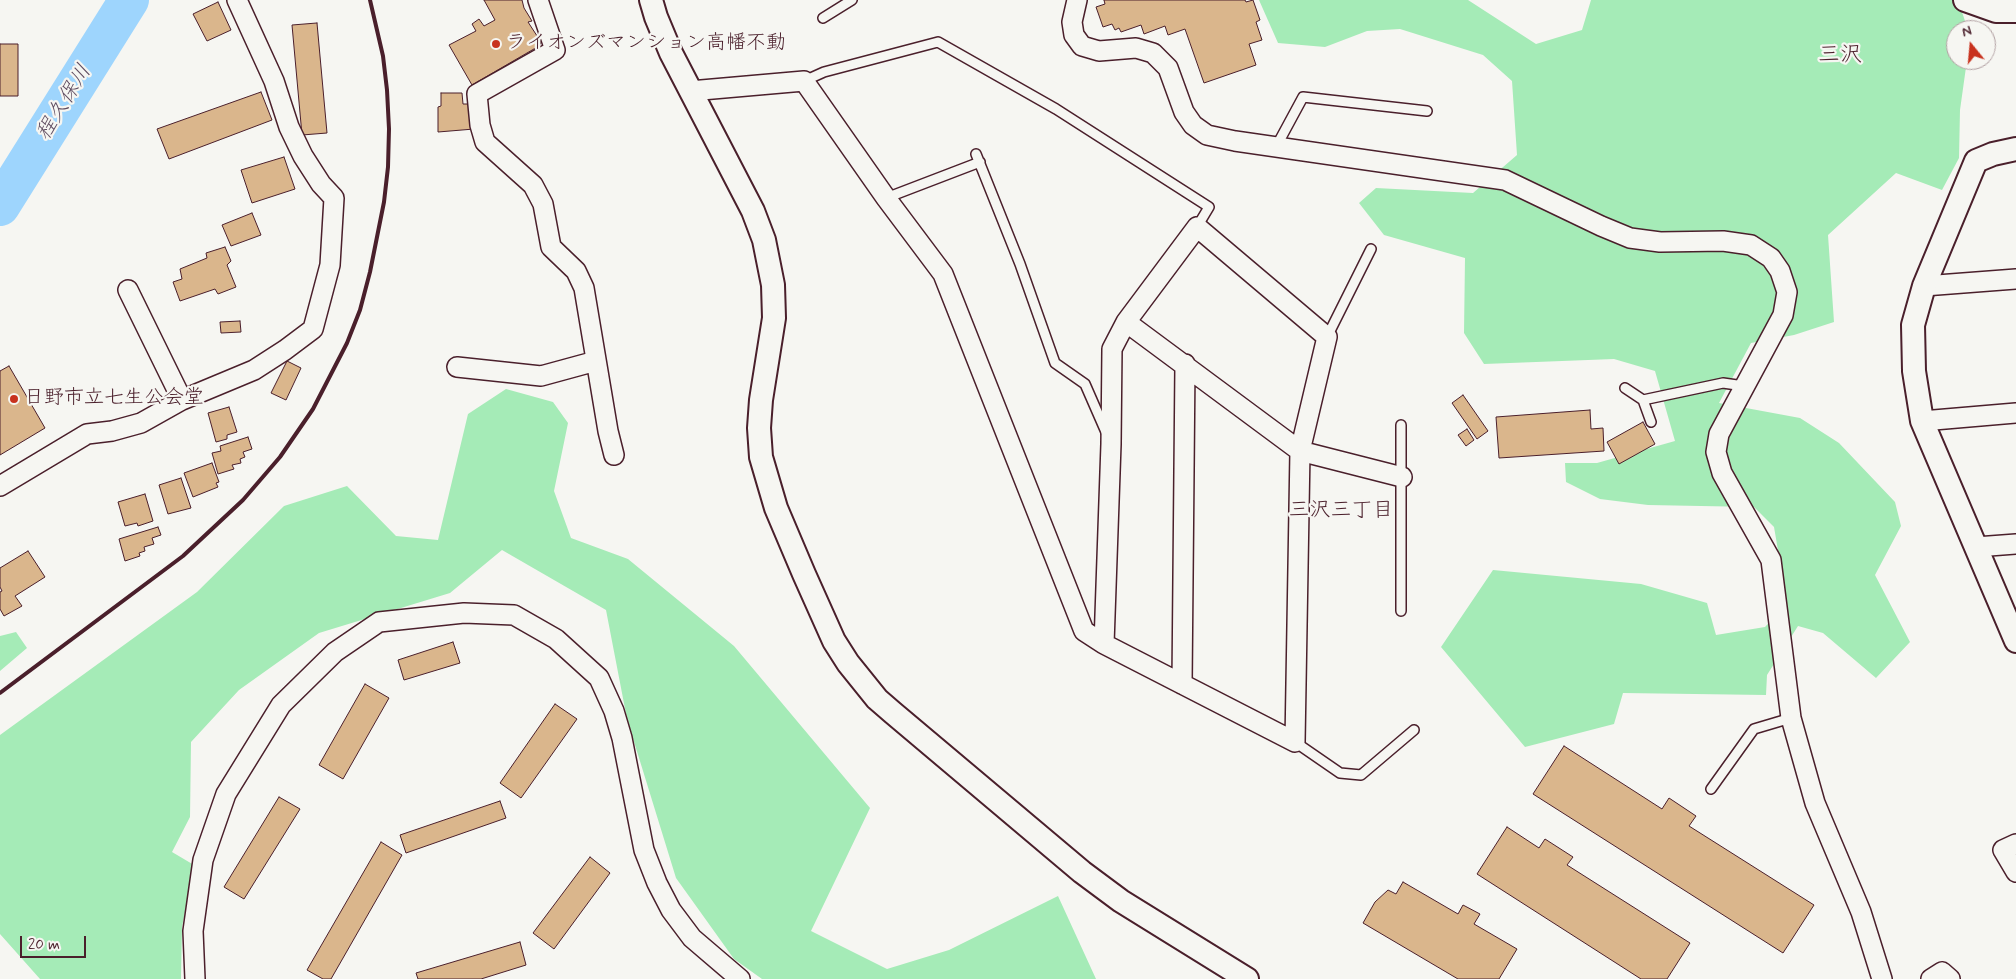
<!DOCTYPE html>
<html>
<head>
<meta charset="utf-8">
<style>
  body { margin:0 }
  #map { position:relative; width:2016px; height:979px; overflow:hidden; background:#f6f6f2; font-family:Mynerve,sans-serif }
  canvas { display:block }
  .north { position:absolute; left:1946px; top:20px; width:50px; height:50px; box-sizing:border-box; background:#f6f6f2; border:1px solid #b1a0a2; border-radius:50%; rotate:343deg; font-size:14px; font-weight:700; line-height:20px; text-align:center; color:#4a1f2b }
  .north::after { content:''; display:block; margin:auto; width:18px; height:22px; background:#c8321e; clip-path:polygon(50% 0,100% 100%,50% 72%,0 100%) }
  .scale { position:absolute; left:20px; top:936px; width:66px; height:22px; box-sizing:border-box; border:2px solid #4a1f2b; border-top:0; padding-left:6px; font-size:15px; line-height:18px; white-space:nowrap; color:#4a1f2b; -webkit-text-stroke:4px #f6f6f2; paint-order:stroke }
</style>
</head>
<body>
<div id="map">
<canvas width="2016" height="979"></canvas>
<div class="north">N</div>
<div class="scale">20 m</div>
</div>
<script>
const ctx = document.querySelector('canvas').getContext('2d');
ctx.lineJoin = 'round';
function fillPath(path, color) {
  ctx.fillStyle = color;
  ctx.fill(path, 'evenodd');
}
function toPath(rows) {
  const path = new Path2D();
  for (const r of rows) {
    path.moveTo(r[0], r[1]);
    for (let i = 2; i < r.length; i += 2) path.lineTo(r[i], r[i + 1]);
  }
  return path;
}
function trace(path, color, width, dash) {
  ctx.strokeStyle = color;
  ctx.lineWidth = width;
  ctx.lineCap = dash ? 'butt' : 'round';
  ctx.setLineDash(dash || []);
  ctx.stroke(path);
}
function write(font, color, halo, rows, align = 'center') {
  ctx.font = font + ' Mynerve,"Klee One",sans-serif';
  ctx.lineWidth = 4.5;
  ctx.setLineDash([]);
  ctx.textBaseline = 'middle';
  ctx.strokeStyle = halo;
  ctx.fillStyle = color;
  for (const [text, x, y, turn = 0] of rows) {
    ctx.save();
    ctx.translate(x, y);
    ctx.rotate((+turn || 0) * Math.PI / 180);
    ctx.textAlign = isNaN(turn) ? turn : align;
    if (halo) ctx.strokeText(text, 0, 0);
    ctx.fillText(text, 0, 0);
    ctx.restore();
  }
}
const green = toPath([
  [1259,0,1468,0,1536,44,1582,30,1591,0,1958,0,1968,30,1956,30,1956,60,1967,60,1960,110,1959,158,1942,190,1896,173,1828,235,1834,322,1794,335,1751,343,1719,403,1800,418,1839,443,1895,502,1901,526,1875,575,1910,642,1876,678,1823,633,1798,626,1767,675,1766,695,1623,693,1614,724,1525,747,1441,647,1493,570,1641,584,1707,603,1716,635,1765,627,1787,603,1774,527,1754,507,1648,505,1600,499,1566,482,1565,463,1597,463,1675,441,1655,371,1614,359,1484,364,1464,333,1465,258,1384,235,1359,203,1376,188,1473,193,1517,155,1512,81,1483,55,1400,29,1367,31,1325,47,1278,43],
  [506,389,553,402,568,423,554,491,571,538,628,559,734,646,870,808,811,931,887,969,949,950,1058,896,1096,979,762,979,734,959,676,878,627,719,606,610,502,550,450,593,319,633,239,690,191,742,190,817,172,852,194,865,182,927,181,979,40,979,0,934,0,735,197,592,284,506,347,486,396,536,438,540,468,414],
  [16,632,27,648,0,671,0,636]
]);
const river = toPath([
  [0,206,129,0]
]);
const building = toPath([
  [484,0,522,0,524,8,532,21,528,22,541,42,539,46,472,85,449,45,476,31,472,24,479,19,484,26,495,20,484,0],
  [1104,0,1245,0,1246,2,1253,0,1260,20,1256,22,1262,40,1249,44,1256,65,1204,83,1185,29,1168,35,1165,26,1144,34,1141,25,1121,32,1119,28,1115,30,1112,24,1103,27,1096,7,1105,4,1104,0],
  [218,2,231,30,207,41,193,14,218,2],
  [317,23,327,133,302,135,292,25,317,23],
  [0,44,18,44,18,96,0,96,0,44],
  [261,92,272,120,169,159,157,129,261,92],
  [441,93,462,93,463,104,472,104,474,129,438,132,438,107,441,106,441,93],
  [284,157,295,189,252,203,241,170,284,157],
  [252,213,261,235,231,246,222,225,252,213],
  [225,247,231,261,227,265,236,287,218,294,215,289,180,301,173,282,182,279,180,269,207,258,206,253,225,247],
  [240,321,241,332,221,333,220,322,240,321],
  [287,361,301,368,286,400,271,393,287,361],
  [9,366,45,428,0,455,0,371,9,366],
  [1463,395,1488,431,1477,439,1452,403,1463,395],
  [229,407,237,432,227,435,227,439,216,442,208,413,229,407],
  [1590,410,1591,429,1603,428,1604,451,1499,458,1496,417,1590,410],
  [1643,422,1655,444,1619,464,1607,442,1643,422],
  [1467,429,1474,440,1466,446,1458,435,1467,429],
  [248,437,252,449,243,452,245,457,240,459,241,463,232,465,234,469,218,474,212,453,221,451,220,446,248,437],
  [212,463,219,482,216,483,218,487,193,497,184,473,212,463],
  [181,478,191,508,168,514,159,485,181,478],
  [145,494,153,521,138,526,137,523,125,526,118,502,145,494],
  [158,527,161,535,152,538,154,544,144,547,145,551,139,553,140,556,125,561,119,539,158,527],
  [28,551,45,577,15,596,22,606,4,616,0,609,0,592,2,591,0,587,0,568,28,551],
  [453,642,460,663,404,680,398,660,453,642],
  [365,684,389,698,343,779,319,765,365,684],
  [555,704,577,719,521,798,500,783,555,704],
  [1564,746,1662,809,1669,798,1696,816,1689,826,1814,905,1783,953,1533,794,1564,746],
  [279,797,300,809,244,899,224,887,279,797],
  [500,801,506,818,406,853,400,835,500,801],
  [1507,827,1539,848,1545,839,1573,857,1567,865,1690,943,1667,979,1641,979,1477,874,1507,827],
  [381,842,402,855,331,979,323,979,307,970,381,842],
  [590,857,610,873,554,949,533,933,590,857],
  [1403,882,1458,914,1463,905,1480,914,1474,924,1517,949,1499,979,1458,979,1363,923,1375,902,1388,890,1396,894,1403,882],
  [520,942,526,965,481,979,418,979,416,973,520,942]
]);
const service = toPath([
  [823,18,852,0],
  [804,81,824,72,938,42,1056,109,1209,207,1197,227],
  [1276,147,1303,97,1427,111],
  [976,154,1020,264,1055,363,1085,384,1106,432],
  [886,198,980,162],
  [1327,337,1371,249],
  [1625,388,1643,400,1651,422],
  [1643,400,1723,383,1744,386],
  [1401,425,1401,611],
  [1295,742,1340,773,1361,775,1414,730],
  [1711,789,1754,729,1791,718]
]);
const minor = toPath([
  [538,0,555,50,477,94,480,125,485,142,533,185,543,204,551,247,576,271,584,288,608,431,614,455],
  [1077,0,1072,22,1074,35,1082,46,1099,51,1136,48,1153,53,1168,68,1184,112,1193,125,1207,135,1235,141,1505,180,1601,226,1630,238,1660,242,1723,241,1751,245,1771,258,1780,271,1787,292,1783,315,1719,434,1716,452,1722,473,1771,560,1791,718,1815,803,1861,912,1882,979],
  [690,91,804,81,886,198,943,274,1084,631,1104,644],
  [1197,227,1327,337,1300,451,1295,742,1104,644,1111,444,1112,349,1126,322,1197,227],
  [1924,286,2016,279],
  [128,290,182,400],
  [1126,322,1300,451,1402,477],
  [457,367,541,376,596,361],
  [1922,421,2016,413],
  [0,486,87,434,112,431,141,423,182,400,254,370,285,350,313,329,330,265,334,198,321,184,303,156,289,127,274,81,237,0],
  [1976,547,2016,544],
  [1182,684,1185,364],
  [2016,844,2003,850,2016,872],
  [195,979,193,931,203,860,226,794,281,705,335,652,379,622,464,613,514,615,556,639,599,678,614,711,622,738,644,850,657,883,671,910,692,938,740,979],
  [1931,979,1942,972,1950,979]
]);
const tertiary = toPath([
  [651,0,656,17,671,53,753,211,764,240,773,285,774,318,761,400,759,428,761,457,776,508,804,574,834,641,848,663,877,699,892,712,1082,872,1121,901,1247,979],
  [1965,0,1996,11,2016,11],
  [2016,149,1993,154,1976,161,1924,286,1913,325,1914,371,1922,421,2016,641]
]);
const rail = toPath([
  [0,693,183,556,243,500,280,457,313,409,347,343,360,310,370,272,384,202,388,167,389,129,387,90,383,56,370,0]
]);
const markers = [
  [496,44,5,"#c8321e"],
  [14,399,5,"#c8321e"]
];
const poiNames = [
  ["ライオンズマンション高幡不動",506,44],
  ["日野市立七生公会堂",24,399]
];
const waterNames = [
  ["程久保川",65,103,-58]
];
const neighbourhoodNames = [
  ["三沢三丁目",1341,512]
];
const quarterNames = [
  ["三沢",1840,56]
];
fillPath(green, '#a5ebb7');
trace(river, '#9ed5fd', 40);
fillPath(building, '#dab68c');
trace(building, '#4a1f2b', 1);
trace(service, '#4a1f2b', 12);
trace(minor, '#4a1f2b', 22);
trace(tertiary, '#4a1f2b', 26);
trace(service, '#f6f6f2', 9);
trace(minor, '#f6f6f2', 19);
trace(tertiary, '#f6f6f2', 22);
trace(rail, '#4a1f2b', 4);
for (const [x, y, r, color] of markers) {
  const dot = new Path2D();
  dot.arc(x, y, r, 0, 2 * Math.PI);
  ctx.fillStyle = color;
  ctx.fill(dot);
  trace(dot, '#f6f6f2', 2);
}
write('20px', '#4a1f2b', '#f6f6f2', poiNames, 'left');
write('italic 21px', '#5f4c60', '#f6f6f2', waterNames);
write('21px', '#4a1f2b', '#f6f6f2', neighbourhoodNames);
write('22px', '#4a1f2b', '#f6f6f2', quarterNames);
</script>
</body>
</html>
